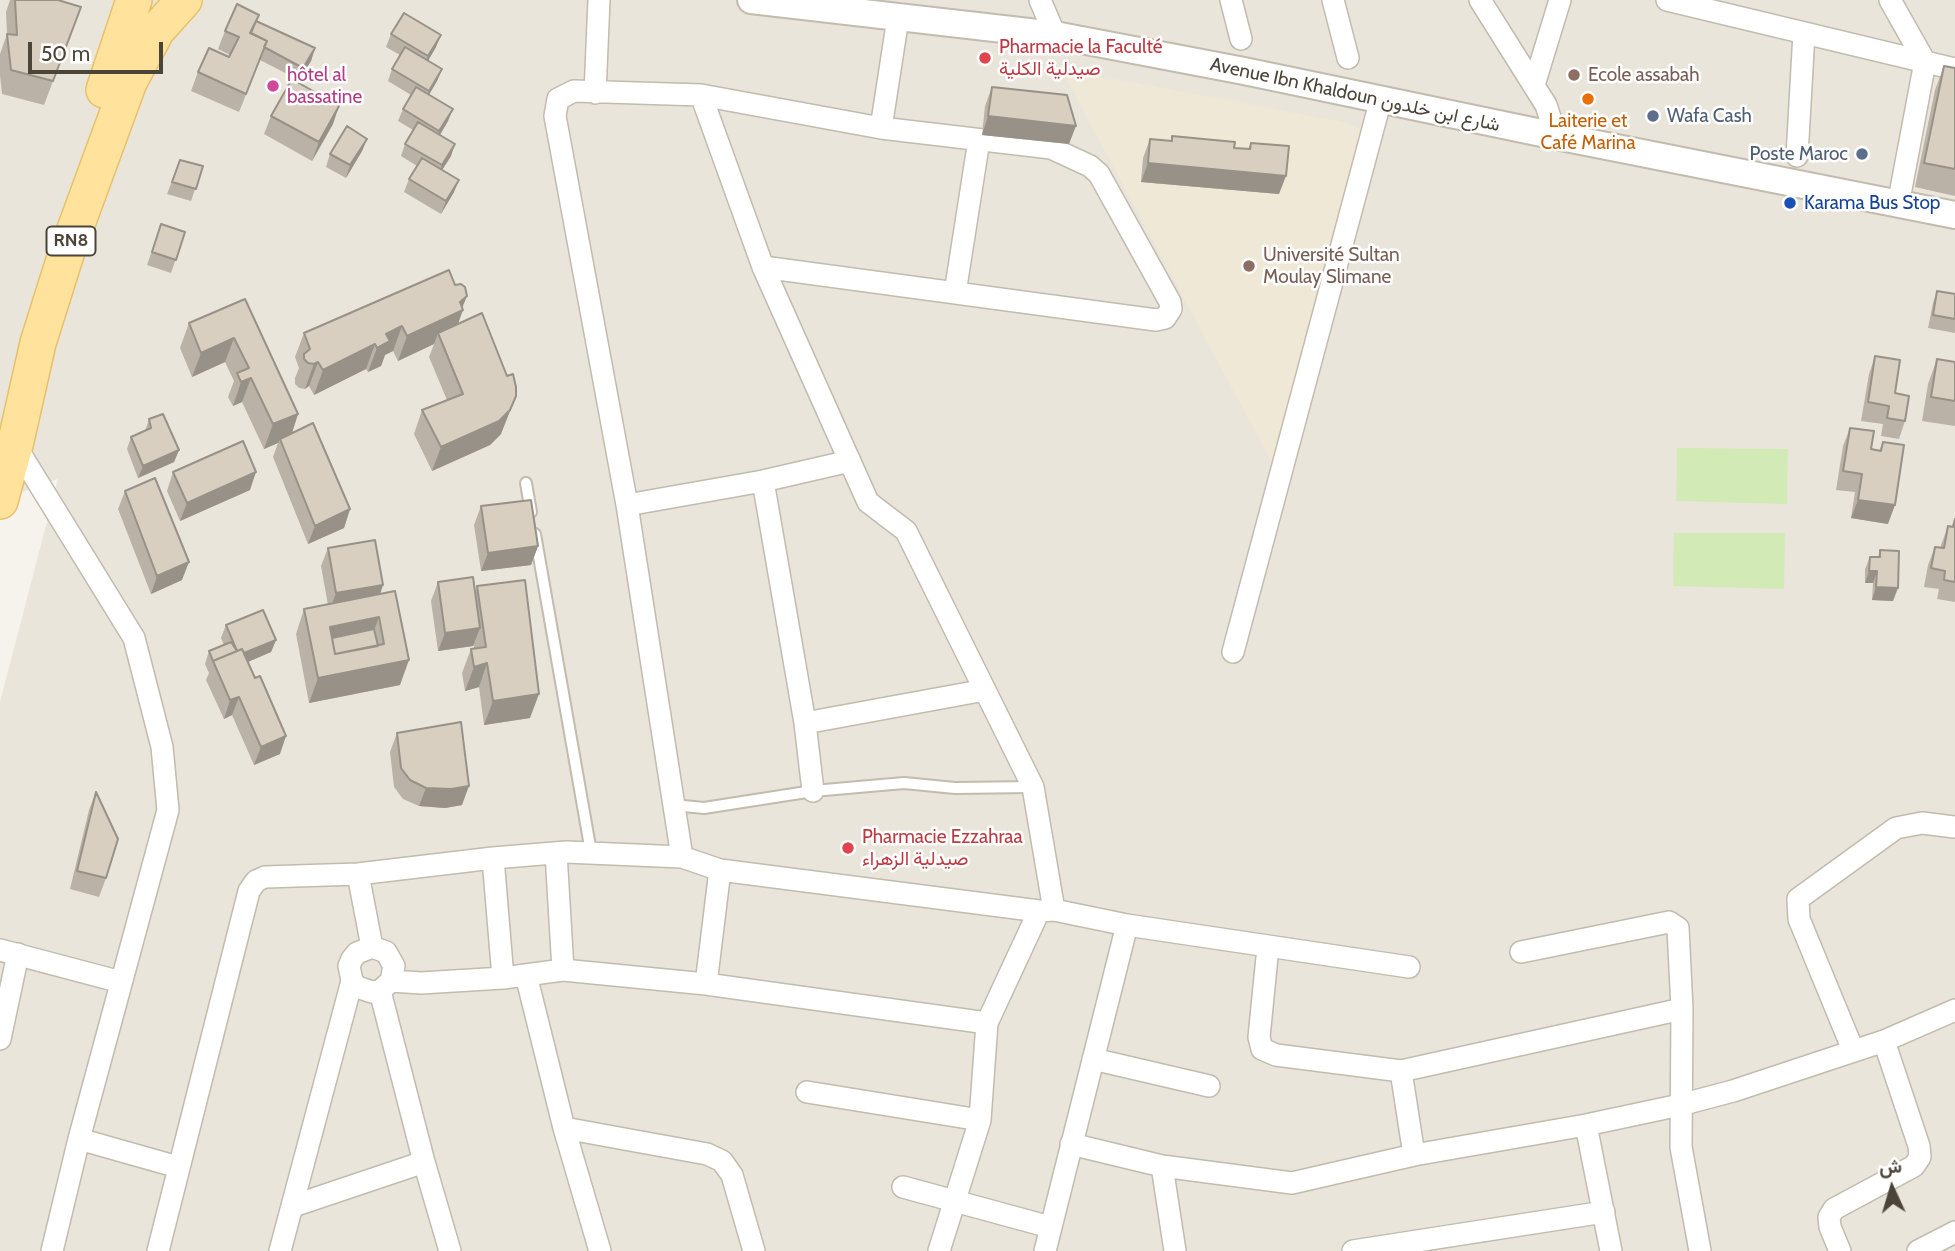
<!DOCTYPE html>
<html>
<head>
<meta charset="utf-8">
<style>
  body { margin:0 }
  #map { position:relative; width:1955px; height:1251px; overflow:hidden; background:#f6f3ec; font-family:Cabin,Vazirmatn,sans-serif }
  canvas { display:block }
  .north { position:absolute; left:1857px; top:1153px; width:70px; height:70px; -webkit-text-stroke:5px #fff; paint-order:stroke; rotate:356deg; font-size:19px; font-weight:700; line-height:28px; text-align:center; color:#4b4439 }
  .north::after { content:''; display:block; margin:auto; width:24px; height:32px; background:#4b4439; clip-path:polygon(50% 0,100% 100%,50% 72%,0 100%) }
  .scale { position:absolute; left:28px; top:42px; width:135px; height:32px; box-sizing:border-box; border:4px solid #4b4439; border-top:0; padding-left:9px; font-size:21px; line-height:24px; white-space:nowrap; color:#4b4439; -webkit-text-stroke:5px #fff; paint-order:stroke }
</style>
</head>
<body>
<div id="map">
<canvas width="1955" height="1251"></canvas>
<div class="north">ش</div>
<div class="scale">50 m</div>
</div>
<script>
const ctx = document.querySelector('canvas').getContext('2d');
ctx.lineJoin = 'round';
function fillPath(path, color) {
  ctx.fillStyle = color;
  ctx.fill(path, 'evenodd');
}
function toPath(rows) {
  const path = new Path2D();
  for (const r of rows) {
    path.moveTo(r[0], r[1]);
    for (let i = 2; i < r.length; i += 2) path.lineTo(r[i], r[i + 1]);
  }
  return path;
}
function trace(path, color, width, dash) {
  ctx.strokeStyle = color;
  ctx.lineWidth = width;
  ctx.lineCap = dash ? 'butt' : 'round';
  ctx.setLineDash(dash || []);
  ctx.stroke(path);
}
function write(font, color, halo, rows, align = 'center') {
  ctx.font = font + ' Cabin,Vazirmatn,sans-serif';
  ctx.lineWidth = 5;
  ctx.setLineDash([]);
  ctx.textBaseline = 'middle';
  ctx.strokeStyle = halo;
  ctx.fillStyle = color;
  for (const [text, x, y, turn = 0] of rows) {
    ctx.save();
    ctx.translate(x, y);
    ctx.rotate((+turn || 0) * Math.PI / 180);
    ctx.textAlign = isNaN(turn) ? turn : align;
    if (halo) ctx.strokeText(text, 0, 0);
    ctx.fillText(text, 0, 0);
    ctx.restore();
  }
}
const residential = toPath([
  [0,0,1955,0,1955,1251,0,1251,0,702,58,479,0,500]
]);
const education = toPath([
  [1061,69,1338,121,1361,129,1286,489]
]);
const green = toPath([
  [1677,448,1788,449,1787,504,1676,501],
  [1674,533,1785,533,1784,589,1673,586]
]);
const service = toPath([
  [526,483,531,512],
  [535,534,591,852],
  [673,805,704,808,813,791,904,783,955,788,1033,787]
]);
const minor = toPath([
  [1040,0,1055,35],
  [1231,0,1241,39],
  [1333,0,1348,58],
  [1480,0,1546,105,1556,136],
  [1667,0,1955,69],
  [1890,0,1925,62,1898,205],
  [1534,85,1560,0],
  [595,93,599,0],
  [701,95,763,267,868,502,906,531,1033,787,1054,910],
  [881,128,898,18],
  [1797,156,1804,33],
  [955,293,979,140],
  [15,445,134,638,162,747,168,810,79,1139,52,1251],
  [763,481,805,723],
  [627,505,763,481,850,461],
  [1233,652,1381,99],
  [813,791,805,723,985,690],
  [556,853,563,970],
  [682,857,627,505,555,116,558,99,574,91,701,95,881,128,1051,148,1090,166,1099,174,1170,302,1171,309,1165,318,1156,320,763,267],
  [493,858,503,978],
  [358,874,372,947],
  [1268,947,1259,1037,1262,1049,1276,1055,1401,1071,1682,1009],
  [0,950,121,982],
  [1521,952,1669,922,1678,928,1682,1009,1681,1147,1700,1251],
  [526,975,564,1128,600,1251],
  [391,981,394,966,386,952,372,947,357,953,352,959,349,966,352,981,357,987,372,992,380,991,391,981,421,983,503,978,563,970,706,984,720,870],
  [706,984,987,1023],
  [380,991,424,1162,450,1251],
  [0,1039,18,954],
  [1853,1050,1799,919,1798,899,1896,828,1922,823,1955,827],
  [1093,1059,1209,1086],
  [1401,1071,1414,1155],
  [807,1092,980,1120],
  [1586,1125,1611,1251],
  [564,1128,707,1154,722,1161,732,1175,754,1251],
  [79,1139,178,1167],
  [1071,1144,1162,1166,1292,1183,1414,1155,1586,1125,1680,1105,1733,1091,1884,1041,1955,1010],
  [1162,1166,1175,1251],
  [903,1187,1050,1227],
  [293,1206,424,1162],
  [158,1251,249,891,256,881,265,877,358,874,493,858,566,852,682,857,720,870,1039,911,1054,910,1127,925,1409,967],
  [280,1251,352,981],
  [939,1251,980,1120,987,1023,1039,911],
  [1045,1251,1127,925],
  [1353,1251,1604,1212],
  [1840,1251,1830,1227,1829,1217,1834,1209,1914,1166,1920,1157,1919,1146,1884,1041],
  [1918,1251,1955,1232]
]);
const tertiary = toPath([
  [751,0,1055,35,1244,71,1556,136,1955,215]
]);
const primary = toPath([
  [104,90,134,0],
  [0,501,15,445,38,343,66,254,129,82,157,30,184,0]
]);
const wall = toPath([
  [10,0,58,0,81,7,44,105,2,94,0,75,0,54,7,34,6,12],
  [256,21,315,48,311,61,299,80,260,60,239,112,191,91,198,72,229,57,230,55,218,49,225,31],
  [391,34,436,47,428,61,442,69,437,81,429,95,448,121,440,135,451,156,442,170,454,192,441,214,404,192,409,179,417,166,401,156,405,144,413,130,398,121,403,109,411,95,388,81,392,69,400,55,386,47],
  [1944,66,1955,68,1955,196,1915,187,1935,90],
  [992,87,1069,144,982,135,985,106],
  [271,116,333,124,312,161,264,134],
  [1172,136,1234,148,1248,149,1251,143,1279,194,1141,182,1143,158,1150,139,1171,141],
  [367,139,362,151,346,178,326,167,330,154],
  [180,160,203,166,191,201,167,194],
  [161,224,185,232,171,273,147,265],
  [1937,291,1955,294,1955,333,1928,328,1933,303],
  [245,299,298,414,292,433,350,509,344,528,308,544,273,457,278,443,264,449,242,402,233,406,228,397,234,381,225,362,192,377,180,348,189,323],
  [462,308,458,324,501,434,490,445,432,471,414,434,422,410,447,400,429,357,434,344,398,361,393,351,385,355,381,366,368,372,366,369,314,395,309,386,305,389,299,388,295,384,295,378,299,368,295,357,304,333],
  [1875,356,1895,393,1905,421,1899,439,1881,436,1883,424,1861,421,1869,374],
  [1937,359,1955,362,1955,426,1922,421,1928,384],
  [149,419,179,450,174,462,138,478,127,449,131,437,145,431],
  [1850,428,1871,449,1879,451,1883,442,1888,524,1851,518,1855,492,1836,490,1843,446],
  [173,472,250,490,180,521,167,491],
  [125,491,182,580,151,594,118,509],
  [481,506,538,546,531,565,481,571,474,525],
  [1955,518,1955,602,1937,599,1939,589,1924,587,1928,565,1935,547,1940,548,1948,526,1952,527],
  [328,548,380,594,400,685,309,703,296,634,304,609,328,605,321,566],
  [1880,550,1893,601,1872,600,1873,583,1865,583,1865,569,1870,557,1878,557],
  [438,582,475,592,477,586,530,718,484,725,479,687,465,691,462,673,471,649,474,649,474,645,473,646,438,651,431,601],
  [226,625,276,640,271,652,248,662,280,754,254,765,232,715,224,719,206,680,209,673,205,664,209,651,224,645,221,638],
  [397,733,462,805,445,808,419,806,403,799,394,787,390,752],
  [96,792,106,878,99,897,70,889,89,810]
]);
const shadedWall = toPath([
  [441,35,436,47,423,69,428,56],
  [315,48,311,61,299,80,303,68],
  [442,69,437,81,424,103,429,91],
  [339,106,333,124,312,161,319,142],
  [453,109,448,121,435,143,439,131],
  [988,116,1076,126,1069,144,982,135],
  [367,139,362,151,346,178,350,165],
  [455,144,451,156,437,178,442,165],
  [1148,163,1286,176,1279,194,1141,182],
  [459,180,454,192,441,214,446,201],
  [467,296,461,311,463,310,454,335,438,333,434,344,398,361,407,336,460,302],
  [402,326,393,351,385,355,381,366,368,372,377,348,386,334],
  [234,338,225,362,192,377,201,353],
  [375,344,366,369,314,395,323,370],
  [318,362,309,386,305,389,314,364],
  [251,378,242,402,233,406,241,382],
  [516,396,501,434,490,445,432,471,441,447],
  [298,414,290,439,280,439,278,443,264,449,273,424],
  [179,450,174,462,138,478,143,466],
  [256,472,250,490,180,521,187,503],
  [1858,500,1895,505,1888,524,1851,518],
  [350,509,344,528,308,544,315,526],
  [538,546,531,565,481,571,488,553],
  [189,562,182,580,151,594,157,576],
  [1869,571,1877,571,1873,583,1865,583],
  [383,585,377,604,329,612,336,593],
  [1876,587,1898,588,1893,601,1872,600],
  [379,617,370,642,328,650,330,627],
  [480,628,473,646,438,651,445,633],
  [276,640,271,652,219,674,215,665],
  [409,660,400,685,309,703,318,678],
  [487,663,479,687,465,691,474,667],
  [539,694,530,718,484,725,493,701],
  [239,697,232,715,224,719,230,700],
  [286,736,280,754,254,765,261,747],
  [469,786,462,805,445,808,419,806,426,788]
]);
const building = toPath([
  [15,0,58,0,81,7,53,81,11,70,7,34,17,35,15,0],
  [237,4,259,15,250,33,267,41,246,94,198,72,209,48,229,57,239,37,225,31,237,4],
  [404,13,441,35,428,56,391,34,404,13],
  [256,21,315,48,303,68,264,47,267,41,251,33,256,21],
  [405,47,442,69,429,91,392,69,405,47],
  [1944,66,1955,68,1955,169,1924,163,1944,66],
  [292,79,339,106,319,142,271,116,292,79],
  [416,87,453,109,439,131,403,109,416,87],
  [992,87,1067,95,1076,126,988,116,992,87],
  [418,122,455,144,442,165,405,144,418,122],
  [347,126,367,139,350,165,330,154,347,126],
  [1172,136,1235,142,1234,148,1250,149,1251,143,1289,146,1286,176,1148,163,1150,139,1172,141,1172,136],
  [422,158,459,180,446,201,409,179,422,158],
  [180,160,203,166,196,189,172,182,180,160],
  [161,224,185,232,176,260,152,252,161,224],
  [449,270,455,285,461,284,465,287,467,296,460,302,463,310,407,336,402,326,386,334,390,341,377,348,375,344,323,370,318,362,314,364,308,363,304,359,304,354,310,349,304,333,449,270],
  [1937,291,1955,294,1955,319,1933,315,1937,291],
  [245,299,298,414,273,424,251,378,241,382,237,373,249,368,234,338,201,353,189,323,245,299],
  [482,313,507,376,513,374,516,387,516,396,510,410,499,421,441,447,422,410,463,394,438,333,482,313],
  [1875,356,1900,360,1895,393,1909,396,1905,421,1887,418,1889,406,1868,402,1875,356],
  [1937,359,1955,362,1955,401,1931,397,1937,359],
  [163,414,179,450,143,466,131,437,151,428,149,419,163,414],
  [313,423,350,509,315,526,280,439,313,423],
  [1850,428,1874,431,1871,449,1881,451,1883,442,1904,445,1895,505,1858,500,1862,474,1843,471,1850,428],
  [243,441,256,472,187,503,173,472,243,441],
  [155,478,189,562,157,576,125,491,155,478],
  [531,500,538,546,488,553,481,506,531,500],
  [1955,519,1955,582,1944,580,1945,571,1931,568,1935,547,1944,548,1948,526,1953,527,1955,519],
  [375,540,383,585,336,593,328,548,375,540],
  [1880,550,1899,551,1898,588,1876,587,1877,571,1869,571,1870,557,1880,557,1880,550],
  [473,577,480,628,445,633,438,582,473,577],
  [525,580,539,694,493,701,487,663,474,667,471,649,486,647,477,586,525,580],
  [395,591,409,660,318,678,304,609,395,591],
  [379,617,384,644,335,654,330,627,379,617],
  [263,610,276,640,244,653,242,649,237,651,226,625,263,610],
  [374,629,378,646,335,654,332,638,374,629],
  [231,642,237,651,213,661,209,651,231,642],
  [242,649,255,678,260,676,286,736,261,747,239,697,230,700,213,661,242,649],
  [461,722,469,786,451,789,426,788,410,780,401,768,397,733,461,722],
  [96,792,118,839,106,878,77,871,96,792]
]);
const markers = [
  [985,58,7,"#e0444e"],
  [1574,75,7,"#8d6e63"],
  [273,86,7,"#d1479c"],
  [1588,99,7,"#e8710a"],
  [1653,116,7,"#5c6f8a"],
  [1862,154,7,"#5c6f8a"],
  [1790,203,7,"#1a4fb4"],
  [1249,266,7,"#8d6e63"],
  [848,848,7,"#e0444e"]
];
const shields = [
  [71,241,49]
];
const shieldNames = [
  ["RN8",71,241]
];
const healthNames = [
  ["Pharmacie la Faculté",999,47],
  ["صيدلية الكلية",999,69],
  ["Pharmacie Ezzahraa",862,837],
  ["صيدلية الزهراء",862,859]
];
const hotelNames = [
  ["hôtel al",287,75],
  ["bassatine",287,97]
];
const educationNames = [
  ["Ecole assabah",1588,75],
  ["Université Sultan",1263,255],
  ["Moulay Slimane",1263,277]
];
const streetNames = [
  ["Avenue Ibn Khaldoun شارع ابن خلدون",1355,95,12]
];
const serviceNames = [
  ["Wafa Cash",1667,116],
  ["Poste Maroc",1848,154,"right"]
];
const foodNames = [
  ["Laiterie et",1588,121],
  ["Café Marina",1588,143]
];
const transitNames = [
  ["Karama Bus Stop",1804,203]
];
fillPath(residential, '#eae5da');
fillPath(education, '#efe8d6');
fillPath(green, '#d2eab5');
trace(service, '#c2bbae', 14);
trace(minor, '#c2bbae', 24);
trace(tertiary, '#c2bbae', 30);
trace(primary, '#e6c16a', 38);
trace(service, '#fff', 10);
trace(minor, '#fff', 21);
trace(tertiary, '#fff', 26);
trace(primary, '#ffe39c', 35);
fillPath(wall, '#bab2a6');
fillPath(shadedWall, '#979187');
fillPath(building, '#d8cfc1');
trace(building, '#979187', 2);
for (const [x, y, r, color] of markers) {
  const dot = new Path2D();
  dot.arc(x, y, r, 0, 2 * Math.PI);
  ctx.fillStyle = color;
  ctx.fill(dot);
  trace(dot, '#fff', 2.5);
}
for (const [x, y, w] of shields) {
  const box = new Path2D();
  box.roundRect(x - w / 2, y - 14.5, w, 29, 5);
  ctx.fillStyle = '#fff';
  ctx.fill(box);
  trace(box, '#4b4439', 2);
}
write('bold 18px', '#4b4439', null, shieldNames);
write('19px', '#be3a42', '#fff', healthNames, 'left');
write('19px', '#b23c85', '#fff', hotelNames, 'left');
write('19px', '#785e54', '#fff', educationNames, 'left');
write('19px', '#4b4439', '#fff', streetNames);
write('19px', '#4e5e75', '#fff', serviceNames, 'left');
write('19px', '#c56008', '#fff', foodNames);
write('19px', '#164399', '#fff', transitNames, 'left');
</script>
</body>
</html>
